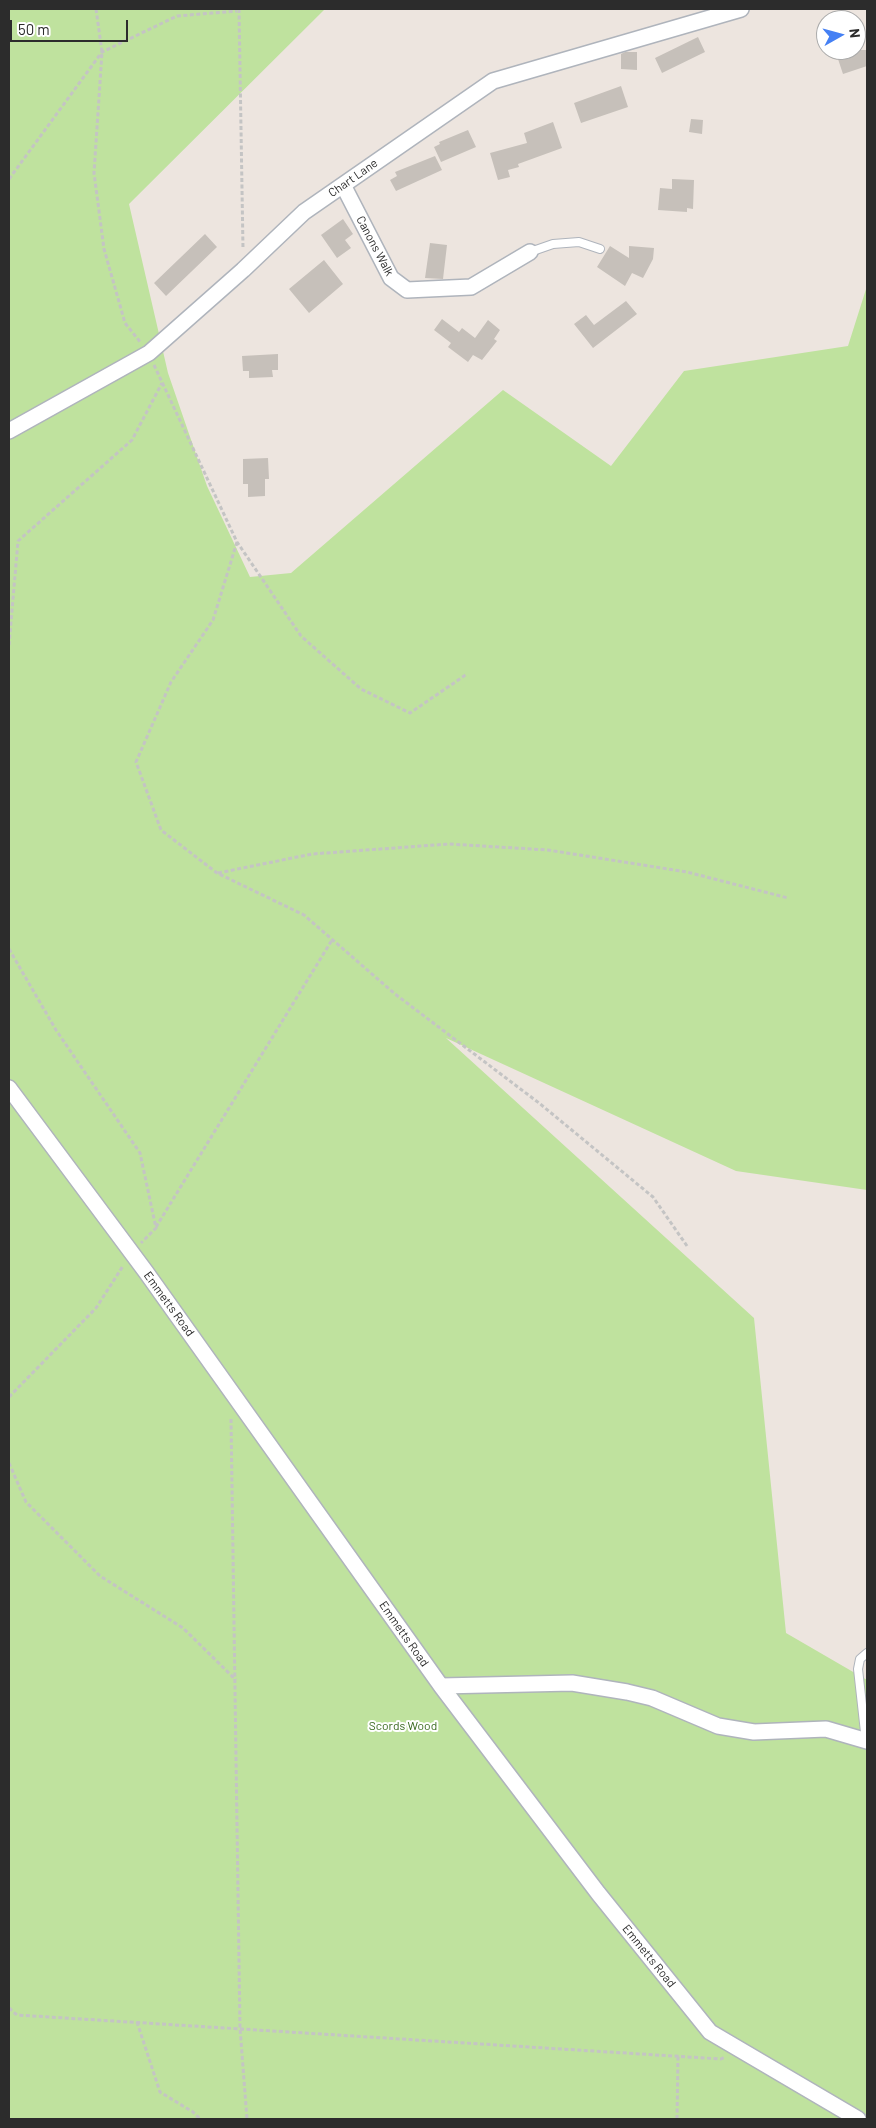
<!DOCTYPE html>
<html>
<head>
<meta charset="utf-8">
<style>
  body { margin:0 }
  #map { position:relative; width:876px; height:2128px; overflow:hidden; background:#ede5df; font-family:Barlow,sans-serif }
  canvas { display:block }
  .frame { position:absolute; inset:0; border:10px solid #2c2c2c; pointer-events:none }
  .north { position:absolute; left:816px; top:10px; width:50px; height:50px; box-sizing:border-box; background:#fff; border:1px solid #ababab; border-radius:50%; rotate:83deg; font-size:14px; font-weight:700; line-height:20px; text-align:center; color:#2c2c2c }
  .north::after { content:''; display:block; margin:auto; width:18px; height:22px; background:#4580f4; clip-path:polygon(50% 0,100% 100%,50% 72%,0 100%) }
  .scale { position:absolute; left:10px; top:20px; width:118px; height:22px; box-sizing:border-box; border:2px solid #2c2c2c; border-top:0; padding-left:6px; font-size:15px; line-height:18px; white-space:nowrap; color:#2c2c2c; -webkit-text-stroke:4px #fff; paint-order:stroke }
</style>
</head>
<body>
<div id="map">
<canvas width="876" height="2128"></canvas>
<div class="frame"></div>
<div class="north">N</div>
<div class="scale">50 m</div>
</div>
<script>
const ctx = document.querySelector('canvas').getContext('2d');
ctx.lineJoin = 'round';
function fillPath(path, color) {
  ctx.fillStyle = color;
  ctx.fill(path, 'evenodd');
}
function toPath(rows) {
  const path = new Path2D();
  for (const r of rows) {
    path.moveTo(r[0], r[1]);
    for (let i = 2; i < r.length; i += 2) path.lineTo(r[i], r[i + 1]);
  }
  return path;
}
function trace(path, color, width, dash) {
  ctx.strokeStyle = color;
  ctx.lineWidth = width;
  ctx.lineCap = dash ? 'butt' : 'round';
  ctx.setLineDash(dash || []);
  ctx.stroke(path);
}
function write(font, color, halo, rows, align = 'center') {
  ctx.font = font + ' Barlow,sans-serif';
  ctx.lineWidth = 4;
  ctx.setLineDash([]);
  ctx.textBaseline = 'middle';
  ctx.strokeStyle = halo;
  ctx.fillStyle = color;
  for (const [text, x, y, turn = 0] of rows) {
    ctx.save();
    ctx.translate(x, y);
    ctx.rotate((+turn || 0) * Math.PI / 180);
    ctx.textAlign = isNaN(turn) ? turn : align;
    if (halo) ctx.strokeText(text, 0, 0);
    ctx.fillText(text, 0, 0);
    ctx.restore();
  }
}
const green = toPath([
  [9,9,325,9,129,204,168,373,207,486,250,577,291,573,503,390,611,466,684,371,848,346,867,286,867,1190,736,1171,446,1038,754,1318,786,1633,867,1680,867,2119,60,2119,56,2118,54,2119,9,2119]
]);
const building = toPath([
  [698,37,705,52,662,73,655,58],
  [835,50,867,50,867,66,843,74],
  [625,52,637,52,637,70,621,69,621,54],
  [621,86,628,107,581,123,574,103],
  [691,119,703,120,702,134,689,132],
  [553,122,562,148,518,164,519,167,508,170,510,177,498,180,490,153,527,143,524,133],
  [468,130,476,147,441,162,434,147,440,144,439,142],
  [435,156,442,170,396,191,390,180,397,176,395,172],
  [672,179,694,180,693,209,687,208,687,212,658,210,660,188,672,189],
  [343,219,353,234,345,240,351,248,337,258,321,235],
  [205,234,217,247,166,296,154,283],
  [430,243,447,245,443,279,425,278],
  [610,246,629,258,629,246,654,248,653,259,643,278,632,273,625,286,597,267],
  [324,260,343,284,309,313,289,289],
  [626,301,637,314,593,348,574,324,586,315,594,325],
  [442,319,459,332,462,328,475,338,488,320,500,330,494,339,497,341,482,360,473,355,468,362,448,347,451,343,434,330],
  [278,354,278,370,272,370,273,377,249,378,249,371,243,371,242,356],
  [268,458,269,479,265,479,265,496,248,497,248,484,243,484,243,459]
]);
const path = toPath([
  [96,9,102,52,94,173,104,249,125,323,141,343],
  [239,9,243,249],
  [9,179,102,52,177,16,237,11],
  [154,365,237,542,301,636,361,689,410,713,467,674],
  [237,542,213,620,171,682,136,762,161,830,217,873,304,915,395,994,539,1103,653,1197,687,1246],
  [9,645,18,541,132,440,162,383],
  [218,873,312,854,449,844,548,850,687,872,788,898],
  [9,949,56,1030,140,1153,156,1228,141,1243],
  [156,1227,332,940],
  [9,1397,96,1308,123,1266],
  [231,1419,240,2028,247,2119],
  [9,1463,26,1502,100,1576,183,1628,236,1680],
  [9,2008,17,2015,721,2059,725,2057],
  [137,2022,160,2092,193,2112,200,2119],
  [677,2119,678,2056]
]);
const service = toPath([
  [530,252,553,244,579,242,600,249],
  [866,1741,858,1669,860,1659,867,1653]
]);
const minor = toPath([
  [343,185,391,278,407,290,471,287,530,252],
  [9,431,149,353,243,270,304,212,493,81,741,9],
  [9,1088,146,1272,441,1686,598,1893,710,2032,858,2119],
  [441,1686,572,1683,627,1692,652,1698,718,1726,754,1732,826,1729,867,1741]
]);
const streetNames = [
  ["Chart Lane",353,178,-35],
  ["Canons Walk",375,246,62],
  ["Emmetts Road",169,1304,54],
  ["Emmetts Road",404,1634,55],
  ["Emmetts Road",649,1956,51]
];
const parkNames = [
  ["Scords Wood",403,1726]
];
fillPath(green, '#bfe29e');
fillPath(building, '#c6c0ba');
trace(service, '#afb4bc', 10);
trace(minor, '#afb4bc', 18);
trace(path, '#c4c4c4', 3, [4, 2.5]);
trace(service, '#fff', 8);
trace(minor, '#fff', 15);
write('12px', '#2c2c2c', '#fff', streetNames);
write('12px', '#38681d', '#fff', parkNames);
</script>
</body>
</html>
